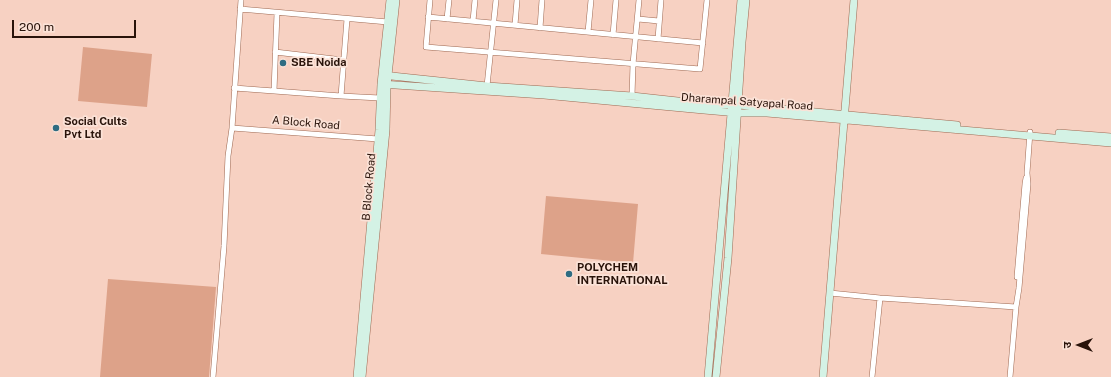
<!DOCTYPE html>
<html>
<head>
<meta charset="utf-8">
<style>
  body { margin:0 }
  #map { position:relative; width:1111px; height:377px; overflow:hidden; background:#f7d1c2; font-family:"Public Sans","Noto Sans Devanagari",sans-serif }
  canvas { display:block }
  .north { position:absolute; left:1059px; top:325px; width:40px; height:40px; -webkit-text-stroke:3px #fbe2d7; paint-order:stroke; rotate:270deg; font-size:11px; font-weight:700; line-height:16px; text-align:center; color:#29130a }
  .north::after { content:''; display:block; margin:auto; width:14px; height:18px; background:#29130a; clip-path:polygon(50% 0,100% 100%,50% 72%,0 100%) }
  .scale { position:absolute; left:12px; top:20px; width:124px; height:18px; box-sizing:border-box; border:2px solid #29130a; border-top:0; padding-left:5px; font-size:12px; line-height:14px; white-space:nowrap; color:#29130a; -webkit-text-stroke:3px #fbe2d7; paint-order:stroke }
</style>
</head>
<body>
<div id="map">
<canvas width="1111" height="377"></canvas>
<div class="north">उ</div>
<div class="scale">200 m</div>
</div>
<script>
const ctx = document.querySelector('canvas').getContext('2d');
ctx.lineJoin = 'round';
function fillPath(path, color) {
  ctx.fillStyle = color;
  ctx.fill(path, 'evenodd');
}
function toPath(rows) {
  const path = new Path2D();
  for (const r of rows) {
    path.moveTo(r[0], r[1]);
    for (let i = 2; i < r.length; i += 2) path.lineTo(r[i], r[i + 1]);
  }
  return path;
}
function trace(path, color, width, dash) {
  ctx.strokeStyle = color;
  ctx.lineWidth = width;
  ctx.lineCap = dash ? 'butt' : 'round';
  ctx.setLineDash(dash || []);
  ctx.stroke(path);
}
function write(font, color, halo, rows, align = 'center') {
  ctx.font = font + ' "Public Sans",sans-serif';
  ctx.lineWidth = 3.5;
  ctx.setLineDash([]);
  ctx.textBaseline = 'middle';
  ctx.strokeStyle = halo;
  ctx.fillStyle = color;
  for (const [text, x, y, turn = 0] of rows) {
    ctx.save();
    ctx.translate(x, y);
    ctx.rotate((+turn || 0) * Math.PI / 180);
    ctx.textAlign = isNaN(turn) ? turn : align;
    if (halo) ctx.strokeText(text, 0, 0);
    ctx.fillText(text, 0, 0);
    ctx.restore();
  }
}
const green = toPath([
  [83,47,152,54,147,107,78,101],
  [546,196,638,204,633,263,541,254],
  [108,279,216,287,209,377,100,377]
]);
const street = toPath([
  [430,0,426,47,700,69,707,0],
  [240,9,388,22],
  [428,17,703,43],
  [447,19,449,0],
  [638,19,659,21],
  [473,21,475,0],
  [515,25,517,0],
  [540,28,542,0],
  [588,32,591,0],
  [613,35,616,0],
  [658,39,661,0],
  [275,52,343,60],
  [487,86,496,0],
  [234,88,341,96,380,98],
  [274,91,277,13],
  [341,96,347,19],
  [632,96,633,64,639,0],
  [232,128,378,139],
  [1017,277,1025,184,1026,178],
  [830,293,880,298,1016,307],
  [213,377,224,246,228,156,232,128,241,0],
  [872,377,880,298],
  [1010,377,1016,307,1019,288,1028,184,1027,173,1030,132]
]);
const secondary = toPath([
  [382,75,487,86,632,96,705,104,739,105,957,125],
  [381,84,544,95,704,110,738,113,767,113,1111,143],
  [1059,133,1111,137],
  [357,377,379,130,381,84,390,0],
  [362,377,386,130,387,85,396,0],
  [708,377,741,0],
  [716,377,728,258,742,42,746,0],
  [823,377,854,0]
]);
const markers = [
  [283,63,4,"#2e6c82"],
  [56,128,4,"#2e6c82"],
  [569,274,4,"#2e6c82"]
];
const poiNames = [
  ["SBE Noida",291,63],
  ["Social Cults",64,122],
  ["Pvt Ltd",64,135],
  ["POLYCHEM",577,268],
  ["INTERNATIONAL",577,281]
];
const streetNames = [
  ["Dharampal Satyapal Road",747,102,4],
  ["A Block Road",306,123,5],
  ["B Block Road",369,187,-85]
];
fillPath(green, '#dda289');
trace(street, '#9f6952', 6);
trace(secondary, '#9f6952', 8);
trace(street, '#fff', 5);
trace(secondary, '#d4f2e5', 7);
for (const [x, y, r, color] of markers) {
  const dot = new Path2D();
  dot.arc(x, y, r, 0, 2 * Math.PI);
  ctx.fillStyle = color;
  ctx.fill(dot);
  trace(dot, '#fbe2d7', 1.5);
}
write('bold 11px', '#29130a', '#fbe2d7', poiNames, 'left');
write('11px', '#29130a', '#fbe2d7', streetNames);
</script>
</body>
</html>
